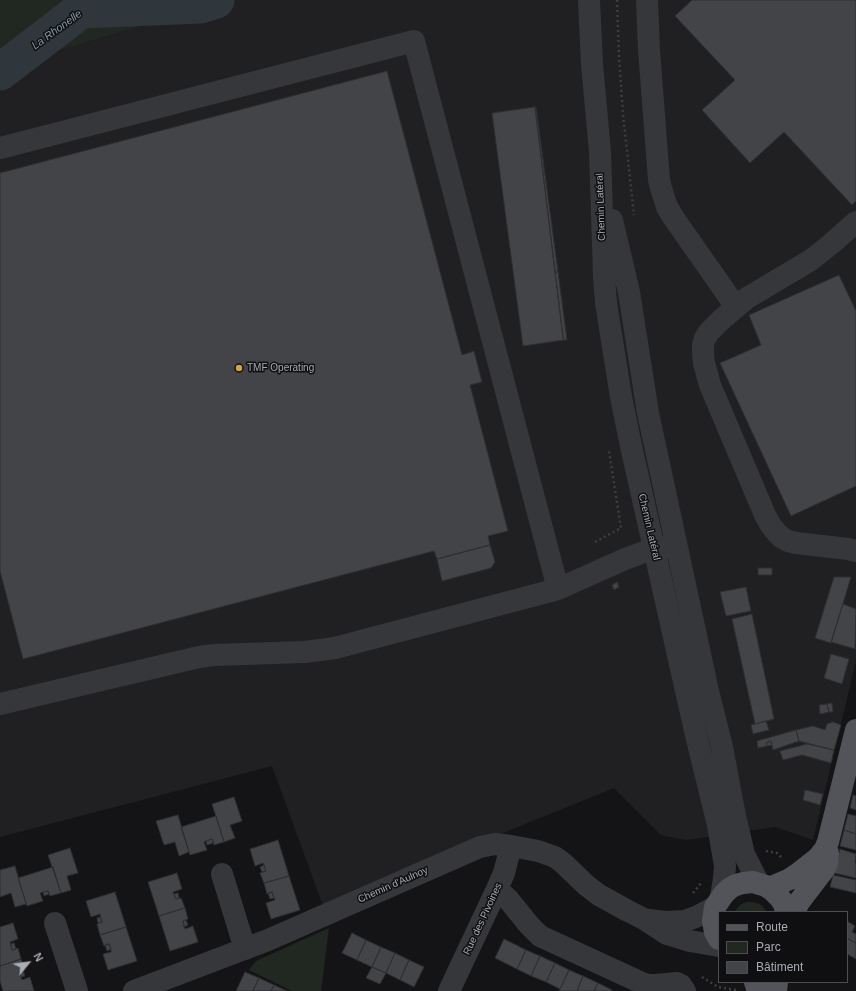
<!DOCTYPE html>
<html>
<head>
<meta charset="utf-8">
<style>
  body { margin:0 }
  #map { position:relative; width:856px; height:991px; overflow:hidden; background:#141416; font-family:Helvetica,sans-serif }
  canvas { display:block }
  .legend { position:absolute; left:718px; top:911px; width:130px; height:72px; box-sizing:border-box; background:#0f0f11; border:1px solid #4c4e52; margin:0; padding:5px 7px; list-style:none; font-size:12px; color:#a8acb4 }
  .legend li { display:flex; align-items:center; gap:8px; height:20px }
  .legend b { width:20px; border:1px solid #4c4e52 }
  .north { position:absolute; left:8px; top:943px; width:40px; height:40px; -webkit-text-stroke:3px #0f0f11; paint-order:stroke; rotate:61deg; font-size:11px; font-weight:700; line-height:16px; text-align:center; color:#a8acb4 }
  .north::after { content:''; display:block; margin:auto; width:14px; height:18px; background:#a8acb4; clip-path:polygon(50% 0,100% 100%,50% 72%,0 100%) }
</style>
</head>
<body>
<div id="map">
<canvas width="856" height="991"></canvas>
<ul class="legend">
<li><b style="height:5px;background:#525459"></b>Route</li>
<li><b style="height:11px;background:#212821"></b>Parc</li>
<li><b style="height:11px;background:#434448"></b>Bâtiment</li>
</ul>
<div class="north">N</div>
</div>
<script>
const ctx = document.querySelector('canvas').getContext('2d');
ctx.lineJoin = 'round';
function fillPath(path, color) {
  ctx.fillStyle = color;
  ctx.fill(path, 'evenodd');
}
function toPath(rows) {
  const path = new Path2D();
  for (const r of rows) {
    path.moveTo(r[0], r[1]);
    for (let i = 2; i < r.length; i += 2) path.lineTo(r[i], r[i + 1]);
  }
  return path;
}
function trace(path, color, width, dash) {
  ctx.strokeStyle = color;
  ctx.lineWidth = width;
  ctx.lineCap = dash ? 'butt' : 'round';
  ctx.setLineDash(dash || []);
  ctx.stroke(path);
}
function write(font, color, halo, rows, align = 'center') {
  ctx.font = font + ' Helvetica,sans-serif';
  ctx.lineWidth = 3;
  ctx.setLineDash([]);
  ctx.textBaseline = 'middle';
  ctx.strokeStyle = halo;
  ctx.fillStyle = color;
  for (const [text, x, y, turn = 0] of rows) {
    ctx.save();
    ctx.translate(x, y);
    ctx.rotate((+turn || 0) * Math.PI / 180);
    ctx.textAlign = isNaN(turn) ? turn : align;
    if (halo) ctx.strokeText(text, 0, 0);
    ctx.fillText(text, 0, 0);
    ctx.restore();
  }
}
const built = toPath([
  [229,0,856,0,856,661,813,840,775,827,686,840,661,835,614,788,323,906,272,766,0,837,0,79,57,51]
]);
const green = toPath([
  [0,0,229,0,57,51,0,79],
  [746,902,753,902,759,904,762,906,767,912,734,912,740,905],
  [329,928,321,991,292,991,249,970,256,961]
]);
const river = toPath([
  [0,72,81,10,200,5,216,0]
]);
const building = toPath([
  [692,0,856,0,856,201,852,205,784,132,750,163,702,110,735,80,675,16,692,0],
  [387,71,462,355,474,351,482,382,470,385,508,531,488,536,490,545,437,559,434,551,23,659,0,571,0,173,387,71],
  [535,107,563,337,564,340,523,346,492,113,535,107],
  [535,107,536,107,558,272,555,272,535,107],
  [555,272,558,272,567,340,564,340,563,337,555,272],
  [839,275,856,311,856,486,791,516,720,363,761,345,749,315,839,275],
  [490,545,495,562,491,568,442,581,437,559,490,545],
  [758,568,772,568,772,575,758,575,758,568],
  [834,577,851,577,831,643,815,638,834,577],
  [617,582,619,587,614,590,612,585,617,582],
  [746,587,751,611,726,616,720,592,746,587],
  [843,604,856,609,855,649,831,642,843,604],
  [752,614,774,719,755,724,732,619,752,614],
  [831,654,849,659,842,684,824,678,831,654],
  [832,703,833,712,829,712,827,704,832,703],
  [827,704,829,712,820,714,819,705,827,704],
  [766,721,769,730,753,734,751,725,766,721],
  [833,722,841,725,834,750,799,741,796,730,813,726,825,730,827,724,833,722],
  [796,730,799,741,773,750,771,741,766,743,767,746,758,748,757,741,796,730],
  [771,741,772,745,767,746,766,743,771,741],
  [807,744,834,750,831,763,802,755,783,760,780,751,807,744],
  [805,790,823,794,820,805,803,800,805,790],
  [853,795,856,796,856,810,850,808,853,795],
  [234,797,242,821,230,825,235,838,224,842,212,804,234,797],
  [848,814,856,816,856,834,844,830,848,814],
  [178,815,189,852,179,856,175,842,164,845,156,821,178,815],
  [216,816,224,842,214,845,212,839,204,842,207,850,190,855,181,827,216,816],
  [844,830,856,834,856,850,840,846,844,830],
  [212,839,213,843,207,845,206,841,212,839],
  [278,840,289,876,264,883,260,873,266,871,263,863,255,866,250,849,278,840],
  [70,848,78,873,67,876,71,890,61,893,48,855,70,848],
  [840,849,856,854,855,863,856,863,856,878,834,873,840,849],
  [264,865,266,871,262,872,260,867,264,865],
  [15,866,26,904,15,907,11,893,0,897,0,870,15,866],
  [53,867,61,893,50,896,48,891,40,893,43,901,27,906,18,878,53,867],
  [177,873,182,889,173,892,176,899,181,898,185,908,159,916,148,882,177,873],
  [833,875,856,880,856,893,830,887,833,875],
  [289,876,300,910,271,919,266,903,275,900,272,892,267,894,264,883,289,876],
  [48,891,49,894,44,896,43,892,48,891],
  [115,892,126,927,100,935,97,924,102,922,100,914,91,917,86,901,115,892],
  [272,892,274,898,270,899,268,893,272,892],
  [178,893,179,898,176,899,174,894,178,893],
  [185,908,188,919,183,921,185,929,193,926,198,942,170,951,159,916,185,908],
  [100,917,102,922,98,923,97,918,100,917],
  [186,920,188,925,184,927,183,921,186,920],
  [847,921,855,926,852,932,856,934,856,943,847,938,847,921],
  [13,923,18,939,10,942,12,950,18,948,21,959,0,966,0,927,13,923],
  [126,927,137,961,108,970,103,954,111,952,111,949,109,944,104,946,100,935,126,927],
  [352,933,366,940,357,960,342,953,352,933],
  [847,938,856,943,856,959,847,954,847,938],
  [504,939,526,950,517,969,495,958,504,939],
  [366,940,381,947,372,967,357,960,366,940],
  [14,943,16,949,12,950,11,944,14,943],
  [109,944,111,949,107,951,105,945,109,944],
  [381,947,395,953,386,973,372,967,381,947],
  [526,950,540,956,531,976,517,969,526,950],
  [395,953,409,960,400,980,386,973,395,953],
  [540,956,555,963,546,982,531,976,540,956],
  [21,959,25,970,19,972,22,980,30,977,34,991,3,991,0,981,0,966,21,959],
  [409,960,424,967,414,987,400,980,409,960],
  [555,963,569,970,560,989,546,982,555,963],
  [372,967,386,973,380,984,366,978,372,967],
  [23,970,25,976,21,977,19,972,23,970],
  [569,970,583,976,577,991,559,991,569,970],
  [245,972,259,978,253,991,236,991,245,972],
  [583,976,598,983,594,991,577,991,583,976],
  [259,978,274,985,271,991,253,991,259,978],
  [598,983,612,990,612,991,594,991,598,983],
  [274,985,287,991,271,991,274,985]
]);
const path = toPath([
  [617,0,619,57,623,114,634,215],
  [595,542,621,528,609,451],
  [766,851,777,853,783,859],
  [693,893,701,883],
  [702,977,718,987,736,990]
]);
const minor = toPath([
  [589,0,592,64,600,152,604,277,606,303,621,397,631,446,696,735,718,825,725,866,724,878,721,897],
  [647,0,649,50,659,180,661,188,667,207,673,217,736,307],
  [0,148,414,41,558,589,335,648,304,652,214,655,199,657,0,704],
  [612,220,629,292,648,413,708,691,722,747,735,816,744,854,759,884],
  [856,222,831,244,811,260,747,298,721,320,709,332,705,338,703,345,703,353,704,363,710,385,765,515,770,524,776,532,781,537,788,541,796,543,848,549,856,551],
  [558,589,625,559,644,552,669,546],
  [222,874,245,949],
  [497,889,508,899,529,925,540,936,642,983,648,985,655,985,677,983,681,985,685,991],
  [649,920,666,922,685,921,698,916,715,907],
  [55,923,77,991],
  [134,991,268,940,473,850,480,847,495,844,511,846,538,851,555,857,563,863,586,885,599,895,628,911,644,919,667,934,690,941,719,946],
  [449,991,497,889,504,873,511,846]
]);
const major = toPath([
  [769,888,790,879,799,873,818,858,825,849,828,842,856,730],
  [794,912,799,902,825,868,827,863,828,853],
  [719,939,715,932,713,921,715,907,723,895,730,888,736,885,743,883,753,882,766,886,772,890,780,898,784,904,786,912],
  [755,982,758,991],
  [776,991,777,982]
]);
const markers = [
  [239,368,4,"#daa248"]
];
const streetNames = [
  ["Chemin Latéral",601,207,-92],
  ["Chemin Latéral",649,527,77],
  ["Chemin d'Aulnoy",393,885,-24],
  ["Rue des Pivoines",483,919,-65]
];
const poiNames = [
  ["TMF Operating",247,368]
];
const waterNames = [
  ["La Rhonelle",57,30,-36]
];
fillPath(built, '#202022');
fillPath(green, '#212821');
trace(river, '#2f373d', 37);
fillPath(building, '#434448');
trace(building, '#2e2f31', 1);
trace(path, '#3c3e41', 2.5, [2, 3]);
trace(minor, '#36373a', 22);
trace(major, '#525459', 22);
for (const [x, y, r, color] of markers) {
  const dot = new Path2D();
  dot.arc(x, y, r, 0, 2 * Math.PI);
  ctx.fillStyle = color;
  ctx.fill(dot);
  trace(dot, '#0f0f11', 1.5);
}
write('10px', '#a8acb4', '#0f0f11', streetNames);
write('10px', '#a8acb4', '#0f0f11', poiNames, 'left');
write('italic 11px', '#839aab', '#0f0f11', waterNames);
</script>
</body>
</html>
